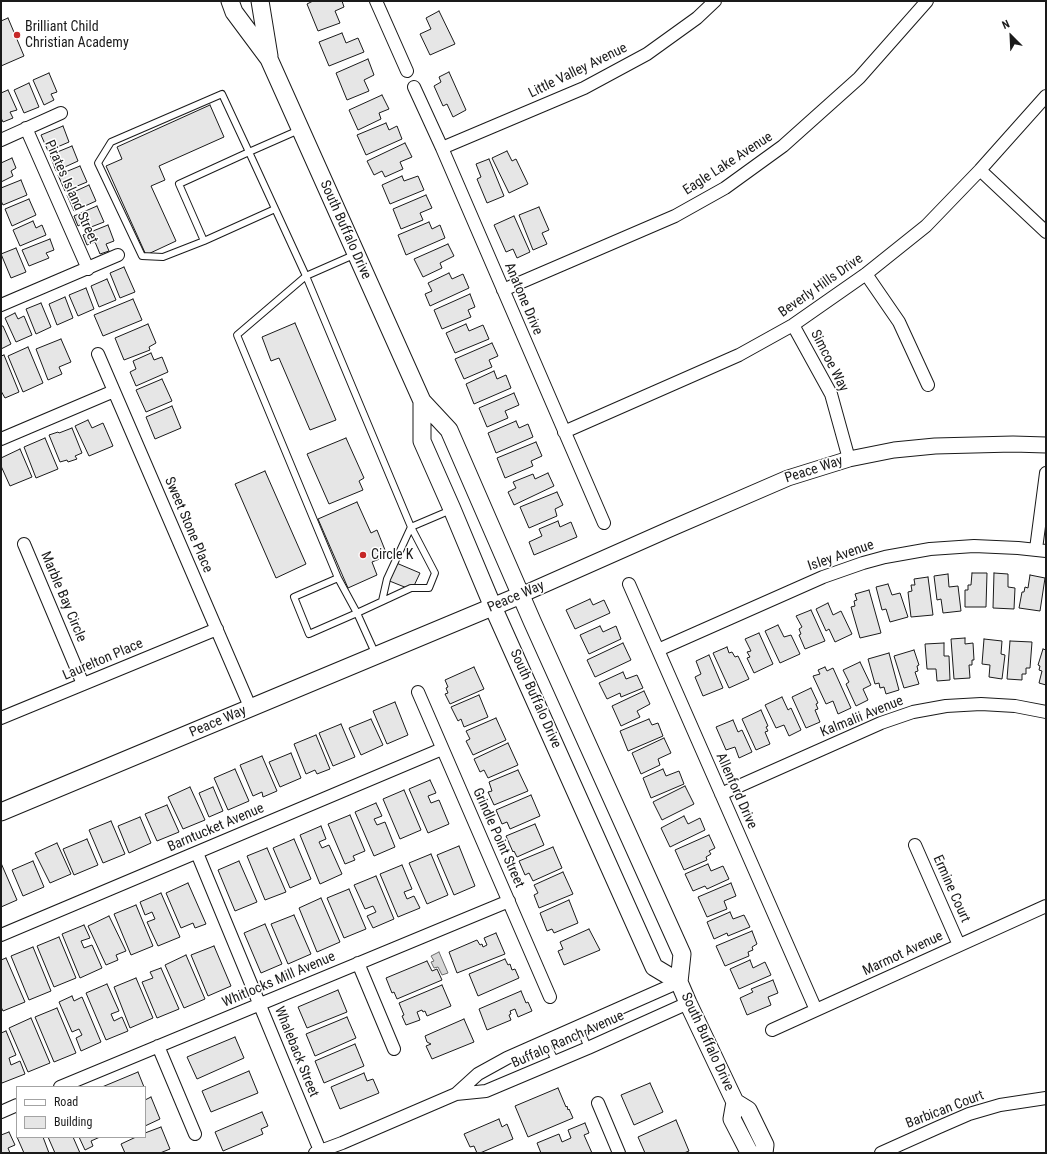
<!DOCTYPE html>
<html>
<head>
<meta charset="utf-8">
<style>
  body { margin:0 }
  #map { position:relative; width:1047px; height:1154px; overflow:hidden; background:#fff; font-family:"Roboto Condensed",sans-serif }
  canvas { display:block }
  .frame { position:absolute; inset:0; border:2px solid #1a1a1a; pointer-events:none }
  .legend { position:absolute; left:16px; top:1086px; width:130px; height:52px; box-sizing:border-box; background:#fff; border:1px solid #a3a3a3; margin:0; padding:5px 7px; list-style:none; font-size:12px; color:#1a1a1a }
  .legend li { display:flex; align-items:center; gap:8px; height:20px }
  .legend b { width:20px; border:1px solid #a3a3a3 }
  .north { position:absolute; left:991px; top:16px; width:40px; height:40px; -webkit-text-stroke:3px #fff; paint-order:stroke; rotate:336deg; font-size:11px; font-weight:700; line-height:16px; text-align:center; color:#1a1a1a }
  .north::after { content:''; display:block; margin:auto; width:14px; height:18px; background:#1a1a1a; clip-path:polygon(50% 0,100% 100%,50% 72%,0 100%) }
</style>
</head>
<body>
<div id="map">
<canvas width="1047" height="1154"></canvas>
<div class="frame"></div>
<ul class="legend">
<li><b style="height:5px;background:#fff"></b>Road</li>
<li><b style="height:11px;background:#e6e6e6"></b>Building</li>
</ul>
<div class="north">N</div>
</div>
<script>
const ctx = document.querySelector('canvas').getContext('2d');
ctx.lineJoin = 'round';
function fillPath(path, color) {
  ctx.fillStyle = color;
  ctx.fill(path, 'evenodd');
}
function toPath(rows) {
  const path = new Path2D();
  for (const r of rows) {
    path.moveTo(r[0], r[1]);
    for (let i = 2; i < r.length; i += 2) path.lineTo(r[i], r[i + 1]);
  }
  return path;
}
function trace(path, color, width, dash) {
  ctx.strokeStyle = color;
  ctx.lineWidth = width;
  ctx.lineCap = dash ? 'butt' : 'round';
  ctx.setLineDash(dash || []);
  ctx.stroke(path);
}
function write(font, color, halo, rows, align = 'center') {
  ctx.font = font + ' "Roboto Condensed",sans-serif';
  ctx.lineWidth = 3;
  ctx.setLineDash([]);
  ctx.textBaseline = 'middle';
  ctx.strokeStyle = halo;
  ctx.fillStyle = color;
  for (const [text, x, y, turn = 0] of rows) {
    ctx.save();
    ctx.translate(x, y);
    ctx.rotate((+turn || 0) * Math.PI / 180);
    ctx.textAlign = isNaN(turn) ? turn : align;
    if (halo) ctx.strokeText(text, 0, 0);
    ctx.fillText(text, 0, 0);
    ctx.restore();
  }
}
const water = toPath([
  [439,952,448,973,442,975,438,967,434,968,431,962,434,961,431,956,439,952]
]);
const building = toPath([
  [313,1,342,1,344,7,335,11,340,23,318,31,307,4,313,1],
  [439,11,455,44,430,55,420,34,431,29,426,18,439,11],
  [8,18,24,56,1,66,1,21,8,18],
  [342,33,346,43,358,38,364,52,329,66,319,42,342,33],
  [368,59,374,75,364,80,369,91,347,100,336,73,368,59],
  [449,72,466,110,453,117,447,104,443,106,434,86,441,82,439,77,449,72],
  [49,73,57,92,51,94,54,100,44,105,33,80,49,73],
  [29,83,39,107,24,113,14,90,29,83],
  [8,90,17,110,10,112,13,118,3,122,1,118,1,93,8,90],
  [382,95,389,109,379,113,381,119,358,130,349,110,382,95],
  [210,105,224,137,159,166,165,180,151,186,176,241,146,255,106,166,122,159,117,147,210,105],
  [386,123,389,130,397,126,402,139,366,155,357,135,386,123],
  [63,126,69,142,48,151,41,135,63,126],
  [405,143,412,157,400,162,403,169,385,177,382,171,374,175,367,161,405,143],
  [72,146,78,161,56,171,50,155,72,146],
  [507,151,512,161,516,159,528,184,509,193,492,158,507,151],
  [12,158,16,168,11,171,13,176,1,182,1,163,12,158],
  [489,159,504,196,487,203,477,179,481,177,476,164,489,159],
  [80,166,87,182,65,191,58,175,80,166],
  [402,176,404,181,418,176,424,190,390,204,382,185,402,176],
  [21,180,27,195,3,205,1,201,1,188,21,180],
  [89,185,96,201,74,211,67,195,89,185],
  [426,195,432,208,420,213,423,220,401,229,393,209,426,195],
  [29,199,36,215,12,226,5,209,29,199],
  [97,206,104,222,86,229,83,223,78,226,74,216,97,206],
  [539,207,549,230,542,233,547,244,533,250,519,215,539,207],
  [514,216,530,252,517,258,513,249,506,252,494,225,514,216],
  [33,221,36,228,42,225,46,235,20,246,13,230,33,221],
  [429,222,432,229,440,225,445,238,406,255,398,235,429,222],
  [108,225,114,241,106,244,109,251,100,254,95,242,87,245,83,235,108,225],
  [50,239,54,250,46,253,49,258,29,266,22,250,50,239],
  [448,244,454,256,440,263,442,268,423,277,414,259,448,244],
  [16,248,26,272,11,278,1,254,16,248],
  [124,267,135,292,120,298,110,273,124,267],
  [449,273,452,279,463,274,469,288,430,306,425,294,432,291,428,283,449,273],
  [107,279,116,300,99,307,91,286,107,279],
  [86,288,94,309,78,316,69,295,86,288],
  [470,294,475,307,468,310,471,317,442,329,434,310,470,294],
  [65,297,73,318,57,325,49,304,65,297],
  [133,299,142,320,103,336,94,315,133,299],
  [41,303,51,327,36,334,26,309,41,303],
  [15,313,18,319,24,316,32,335,16,342,5,318,15,313],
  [295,323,336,420,310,430,279,358,271,361,262,337,295,323],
  [148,324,156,343,149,347,150,350,124,360,115,338,148,324],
  [466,324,469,331,483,325,489,339,455,353,446,333,466,324],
  [1,326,3,326,11,344,1,349,1,326],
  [61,339,71,362,59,367,62,374,48,380,36,349,61,339],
  [492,343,498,356,489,360,492,367,464,379,455,359,492,343],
  [28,347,43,383,23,392,8,356,28,347],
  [151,353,154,360,162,357,168,372,136,386,130,372,136,369,133,361,151,353],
  [4,355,19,392,5,398,1,391,1,356,4,355],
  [494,371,497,379,506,375,511,388,474,404,466,384,494,371],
  [162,379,172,401,146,412,136,390,162,379],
  [514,393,519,405,505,411,508,418,487,427,479,408,514,393],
  [172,406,181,428,155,439,146,417,172,406],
  [88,420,92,428,103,423,113,446,89,456,75,426,88,420],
  [516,421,519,428,528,424,533,437,496,453,488,433,516,421],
  [72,428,82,453,75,456,77,459,68,462,67,460,60,462,49,435,58,432,59,433,72,428],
  [45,438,58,469,36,478,24,447,45,438],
  [346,438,364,478,359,481,363,490,329,504,307,454,346,438],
  [536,442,542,456,531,461,533,466,505,478,497,458,536,442],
  [20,449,32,477,10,486,1,466,1,458,20,449],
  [265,471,306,564,276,578,235,484,265,471],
  [548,473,554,486,514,505,508,492,516,488,513,482,533,474,535,479,548,473],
  [557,492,563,505,555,509,557,516,529,528,520,507,557,492],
  [357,502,371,533,377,530,385,550,380,552,382,558,372,562,377,575,348,588,318,519,357,502],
  [558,521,560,527,571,522,577,537,534,555,529,542,542,536,539,529,558,521],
  [394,562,420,573,412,590,387,580,394,562],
  [972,573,987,573,986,607,965,607,965,590,968,590,968,585,971,585,972,573],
  [994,573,1008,574,1008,587,1015,588,1014,609,993,608,994,573],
  [948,574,949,587,958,586,961,611,943,613,941,599,937,600,934,576,948,574],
  [1030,575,1045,578,1040,611,1019,608,1022,592,1024,592,1025,587,1028,588,1030,575],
  [928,577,933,615,911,617,908,592,912,591,911,585,915,585,914,579,928,577],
  [888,584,892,595,900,593,908,617,890,622,886,609,882,610,876,587,888,584],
  [869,590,881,633,860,638,851,607,855,606,854,601,857,600,855,594,869,590],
  [590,599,593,605,604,600,610,613,575,629,566,610,590,599],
  [828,603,833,615,841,611,852,634,835,642,829,629,826,631,816,609,828,603],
  [811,610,825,641,805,649,799,635,801,634,799,629,802,627,796,616,811,610],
  [778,625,784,637,791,635,800,654,780,663,765,631,778,625],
  [600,626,603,632,616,626,621,639,589,654,580,635,600,626],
  [759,633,773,664,754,673,747,658,750,657,747,652,751,651,745,639,759,633],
  [965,638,965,644,973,643,974,660,972,660,972,665,969,665,970,678,954,679,951,639,965,638],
  [984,639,1002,641,1001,654,1005,655,1002,679,989,677,990,665,982,664,984,639],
  [1010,641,1032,642,1030,668,1026,668,1026,674,1022,674,1022,680,1007,679,1010,641],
  [623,643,631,660,595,677,587,660,623,643],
  [944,643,944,656,949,656,950,680,937,681,936,669,927,669,925,644,944,643],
  [727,647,729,653,732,652,735,657,738,656,749,679,729,688,713,653,727,647],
  [1043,649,1046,650,1046,685,1039,683,1042,671,1039,670,1040,666,1038,665,1043,649],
  [914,650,919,665,917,666,918,671,915,672,919,684,904,688,894,656,914,650],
  [889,653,899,690,886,694,884,687,880,688,879,683,875,684,868,659,889,653],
  [709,655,723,688,703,696,695,677,701,674,696,661,709,655],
  [860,662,871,685,863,689,868,700,856,706,846,684,849,682,843,670,860,662],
  [474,667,484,689,450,704,445,694,448,693,446,688,448,687,445,680,474,667],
  [825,667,827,671,833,668,851,708,838,714,833,701,826,704,813,676,820,674,818,670,825,667],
  [623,672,626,679,637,675,643,688,621,697,620,693,607,699,599,683,623,672],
  [811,688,818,703,816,704,818,709,815,710,820,722,806,728,792,697,811,688],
  [644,691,650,704,637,711,640,717,621,726,612,706,644,691],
  [479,695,488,717,464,727,461,719,458,721,451,707,479,695],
  [782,697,788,710,791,708,801,730,789,736,784,725,776,728,765,705,782,697],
  [395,702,408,735,387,744,373,711,395,702],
  [761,710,768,726,766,727,768,731,765,732,770,744,756,750,742,719,761,710],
  [496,718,506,740,473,755,466,741,470,739,466,731,496,718],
  [371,719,383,745,361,755,349,728,371,719],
  [649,719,652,725,658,723,663,736,628,751,620,731,649,719],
  [733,720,738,732,742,730,752,752,739,758,735,747,726,750,716,727,733,720],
  [341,724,355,757,333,766,319,733,341,724],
  [316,735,330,769,317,774,315,770,306,774,294,744,316,735],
  [664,738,671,753,658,759,660,765,641,774,632,753,664,738],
  [508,743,518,765,488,778,484,770,480,772,474,759,508,743],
  [291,753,301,778,280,787,269,762,291,753],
  [262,756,277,791,263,797,262,792,253,796,240,765,262,756],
  [235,769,249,801,228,810,214,778,235,769],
  [663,769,666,776,679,771,684,784,651,798,643,778,663,769],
  [518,770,528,791,494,805,488,792,492,791,489,782,518,770],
  [430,780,436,793,428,796,431,803,439,800,449,824,428,833,409,789,430,780],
  [685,786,694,804,662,820,653,802,685,786],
  [190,787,205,820,183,829,168,797,190,787],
  [213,787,223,811,209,817,199,793,213,787],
  [404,790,421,830,400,839,383,799,404,790],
  [531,795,540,816,510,829,507,822,502,824,496,810,531,795],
  [376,803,382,816,374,819,377,825,385,822,395,847,374,856,355,812,376,803],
  [167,805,179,832,157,841,145,814,167,805],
  [350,815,365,851,353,856,355,860,345,864,328,824,350,815],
  [684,816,688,824,700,818,705,830,670,847,661,828,684,816],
  [140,817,151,843,129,853,118,826,140,817],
  [111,821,125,854,103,863,89,830,111,821],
  [535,824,544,845,517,857,514,851,513,852,506,836,535,824],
  [321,826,326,839,319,842,322,848,329,845,342,874,320,884,300,835,321,826],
  [709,835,715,848,709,851,711,854,706,857,707,860,684,870,675,850,709,835],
  [87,839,98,865,74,875,63,849,87,839],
  [294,839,311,879,290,888,273,848,294,839],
  [57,843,71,874,50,883,35,853,57,843],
  [459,846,475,886,454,895,437,855,459,846],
  [553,847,562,868,533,881,529,873,525,875,519,861,553,847],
  [267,848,286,892,265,900,247,856,267,848],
  [431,854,448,895,427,904,409,863,431,854],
  [33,861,44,887,23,896,12,870,33,861],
  [239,861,257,902,235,911,218,870,239,861],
  [1,863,17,900,1,907,1,863],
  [708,864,711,871,723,866,729,879,707,889,705,886,693,891,685,874,708,864],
  [402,865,412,889,404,892,407,899,414,896,420,908,398,917,380,874,402,865],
  [563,872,573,894,539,908,534,895,538,893,534,885,563,872],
  [376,876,394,919,373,928,367,916,376,912,373,906,365,909,354,885,376,876],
  [188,883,206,924,195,928,193,923,181,928,166,893,188,883],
  [731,883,736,896,724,901,727,909,707,917,698,897,731,883],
  [349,889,366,929,344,938,327,898,349,889],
  [161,893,180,937,158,946,147,922,155,919,152,912,145,915,140,902,161,893],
  [321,898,340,942,317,952,299,908,321,898],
  [569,900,578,923,554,933,552,929,547,931,540,913,569,900],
  [136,905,153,946,131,955,114,914,136,905],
  [730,912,733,919,744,915,750,927,728,936,727,933,714,939,707,922,730,912],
  [294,915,311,954,288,964,271,924,294,915],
  [109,916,126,951,116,955,118,960,106,965,88,926,109,916],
  [265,924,282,964,261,973,244,933,265,924],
  [84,925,90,938,81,941,84,948,92,945,102,968,80,978,62,934,84,925],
  [589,929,600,950,564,965,558,951,563,949,560,942,589,929],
  [752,931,757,944,752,947,753,950,748,952,749,956,725,966,716,946,752,931],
  [496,933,505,954,457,973,449,952,477,940,480,945,482,944,483,947,487,945,484,938,496,933],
  [59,937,76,978,54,987,37,946,59,937],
  [214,946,231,986,208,996,191,955,214,946],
  [33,947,51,991,29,1000,11,956,33,947],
  [186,955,205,999,184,1008,165,965,186,955],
  [6,958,25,1002,3,1011,1,1007,1,960,6,958],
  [505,959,508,965,510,964,512,970,515,969,519,978,478,996,469,974,505,959],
  [750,960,753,968,765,962,771,975,739,989,730,969,750,960],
  [427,961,432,971,437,969,442,980,397,999,394,992,392,993,386,978,427,961],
  [161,968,179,1009,157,1018,142,982,153,978,150,972,161,968],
  [136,978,153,1018,130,1028,114,987,136,978],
  [773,980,778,993,768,997,771,1005,747,1015,740,998,753,992,751,989,773,980],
  [107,984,119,1011,111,1014,114,1021,122,1017,128,1031,106,1040,86,993,107,984],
  [442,985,451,1006,427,1016,425,1011,423,1012,422,1010,417,1012,420,1020,406,1025,402,1016,404,1015,399,1003,442,985],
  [338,990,347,1012,307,1028,298,1007,338,990],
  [521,991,526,1003,528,1002,532,1011,518,1017,515,1009,510,1011,511,1014,509,1015,511,1020,487,1030,479,1009,521,991],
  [72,996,74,1001,82,997,101,1042,81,1051,76,1038,82,1035,79,1029,72,1032,59,1002,72,996],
  [57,1008,76,1053,54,1062,35,1017,57,1008],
  [347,1017,356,1038,315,1056,306,1034,347,1017],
  [31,1018,50,1063,28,1072,9,1028,31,1018],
  [464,1019,474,1042,432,1059,426,1046,431,1044,427,1042,425,1036,464,1019],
  [6,1031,16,1055,9,1058,11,1065,20,1061,25,1074,2,1083,1,1081,1,1033,6,1031],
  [235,1037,244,1058,197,1079,187,1057,235,1037],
  [355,1044,364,1066,324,1083,315,1061,355,1044],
  [249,1071,258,1093,211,1112,202,1091,249,1071],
  [138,1072,144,1087,102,1087,138,1072],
  [364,1073,367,1081,373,1079,379,1093,340,1109,331,1087,364,1073],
  [650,1083,663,1112,634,1125,621,1095,650,1083],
  [558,1088,566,1107,567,1106,568,1110,569,1109,573,1118,528,1137,515,1106,558,1088],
  [151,1097,160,1119,145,1126,145,1100,151,1097],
  [262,1112,268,1126,261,1129,263,1134,223,1151,215,1132,262,1112],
  [499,1119,502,1127,507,1124,513,1139,480,1153,477,1153,474,1146,470,1147,464,1134,499,1119],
  [676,1120,689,1151,684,1153,645,1153,638,1137,676,1120],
  [585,1123,589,1133,584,1135,592,1153,541,1153,537,1143,559,1134,562,1142,571,1138,568,1130,585,1123],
  [161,1127,170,1149,160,1153,125,1153,121,1144,136,1137,145,1137,145,1133,161,1127],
  [9,1132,15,1145,8,1148,10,1153,1,1153,1,1135,9,1132],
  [17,1137,43,1137,49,1153,24,1153,17,1137],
  [48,1137,73,1137,80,1153,55,1153,48,1137],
  [79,1137,100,1137,91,1141,93,1146,85,1150,79,1137]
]);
const service = toPath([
  [299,130,249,152,306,276,237,335,338,578,294,597,309,634,357,613,376,655],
  [204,241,163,257,142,256,98,163,111,142,222,94,249,152,179,184,204,241,275,209],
  [356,254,306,276,411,527,451,510],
  [338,578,357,613,411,588,429,588,435,573,411,527],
  [382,601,387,579,411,527],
  [579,1026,588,1048],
  [545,1041,556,1062]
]);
const minor = toPath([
  [376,1,407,71],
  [414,87,442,148,604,523],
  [26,128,88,269],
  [1,140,61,113],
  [442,148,584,88,647,54,697,18,715,1],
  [980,170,1046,232],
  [866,274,899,322,928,385],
  [503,290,675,216,725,188,783,146,859,78,927,1],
  [1,305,118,255],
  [793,325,831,394,849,459],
  [98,354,251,709],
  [564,432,739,355,793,325,866,274,926,226,980,170,1046,96],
  [1,439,114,391],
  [24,544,83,684],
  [1036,549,1046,473],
  [629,584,816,1010],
  [658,650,823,577,863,563,885,557,930,549,974,546,1018,548,1046,551],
  [418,692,550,997],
  [1,718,217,629],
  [721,794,881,723,913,712,946,706,981,704,1015,706,1046,712],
  [915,845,959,945],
  [197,853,321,1153],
  [1,935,442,749],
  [358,963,394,1049],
  [772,1030,1046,906],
  [158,1046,195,1134],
  [60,1087,509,901],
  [456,1094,478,1074,507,1058,679,982],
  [598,1103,619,1153],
  [1,1112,17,1105],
  [315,1153,342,1143,456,1094,486,1091,588,1048,688,1003],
  [881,1153,939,1127,969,1114,1000,1105,1046,1098]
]);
const tertiary = toPath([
  [521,595,670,529,788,478,849,459,894,450,935,446,1013,444,1046,445]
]);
const secondary = toPath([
  [230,1,234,12,269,59,422,401,449,430,532,621,682,954,679,982],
  [260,1,269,56],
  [422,401,422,441,452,509,493,607,654,967,679,982,688,1003,735,1102,732,1119,749,1152,751,1153],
  [1,812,521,595],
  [735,1102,748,1110,765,1145,764,1153]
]);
const markers = [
  [17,35,4,"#c62828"],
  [363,555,4,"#c62828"]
];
const poiNames = [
  ["Brilliant Child",25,27],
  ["Christian Academy",25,43],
  ["Circle K",371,555]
];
const streetNames = [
  ["Little Valley Avenue",578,71,-26],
  ["Eagle Lake Avenue",728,164,-33],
  ["Pirates Island Street",71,192,66],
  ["South Buffalo Drive",345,230,66],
  ["Beverly Hills Drive",821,286,-35],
  ["Anatone Drive",523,299,67],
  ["Simcoe Way",829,361,63],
  ["Peace Way",814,470,-18],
  ["Sweet Stone Place",188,525,67],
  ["Isley Avenue",841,556,-19],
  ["Marble Bay Circle",63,597,67],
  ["Peace Way",516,597,-23],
  ["Laurelton Place",103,660,-23],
  ["South Buffalo Drive",535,699,66],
  ["Kalmalii Avenue",862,717,-22],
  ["Peace Way",218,722,-23],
  ["Allenford Drive",736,791,66],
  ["Barntucket Avenue",216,828,-23],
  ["Grindle Point Street",498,838,66],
  ["Ermine Court",951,889,66],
  ["Marmot Avenue",903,954,-25],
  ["Whitlocks Mill Avenue",279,980,-23],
  ["Buffalo Ranch Avenue",568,1040,-24],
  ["South Buffalo Drive",707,1042,65],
  ["Whaleback Street",296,1052,68],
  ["Barbican Court",945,1110,-21]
];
fillPath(water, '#d7d7d7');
trace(water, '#6a6a6a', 1);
fillPath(building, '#e6e6e6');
trace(building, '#1a1a1a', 1);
trace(service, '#1a1a1a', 8);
trace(minor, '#1a1a1a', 14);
trace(tertiary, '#1a1a1a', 17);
trace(secondary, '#1a1a1a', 19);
trace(service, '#fff', 6);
trace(minor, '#fff', 12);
trace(tertiary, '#fff', 15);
trace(secondary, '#fff', 17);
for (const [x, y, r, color] of markers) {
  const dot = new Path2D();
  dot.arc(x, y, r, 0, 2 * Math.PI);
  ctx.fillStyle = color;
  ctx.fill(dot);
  trace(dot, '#fff', 1.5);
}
write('14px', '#1a1a1a', '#fff', poiNames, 'left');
write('14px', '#1a1a1a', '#fff', streetNames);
</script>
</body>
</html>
